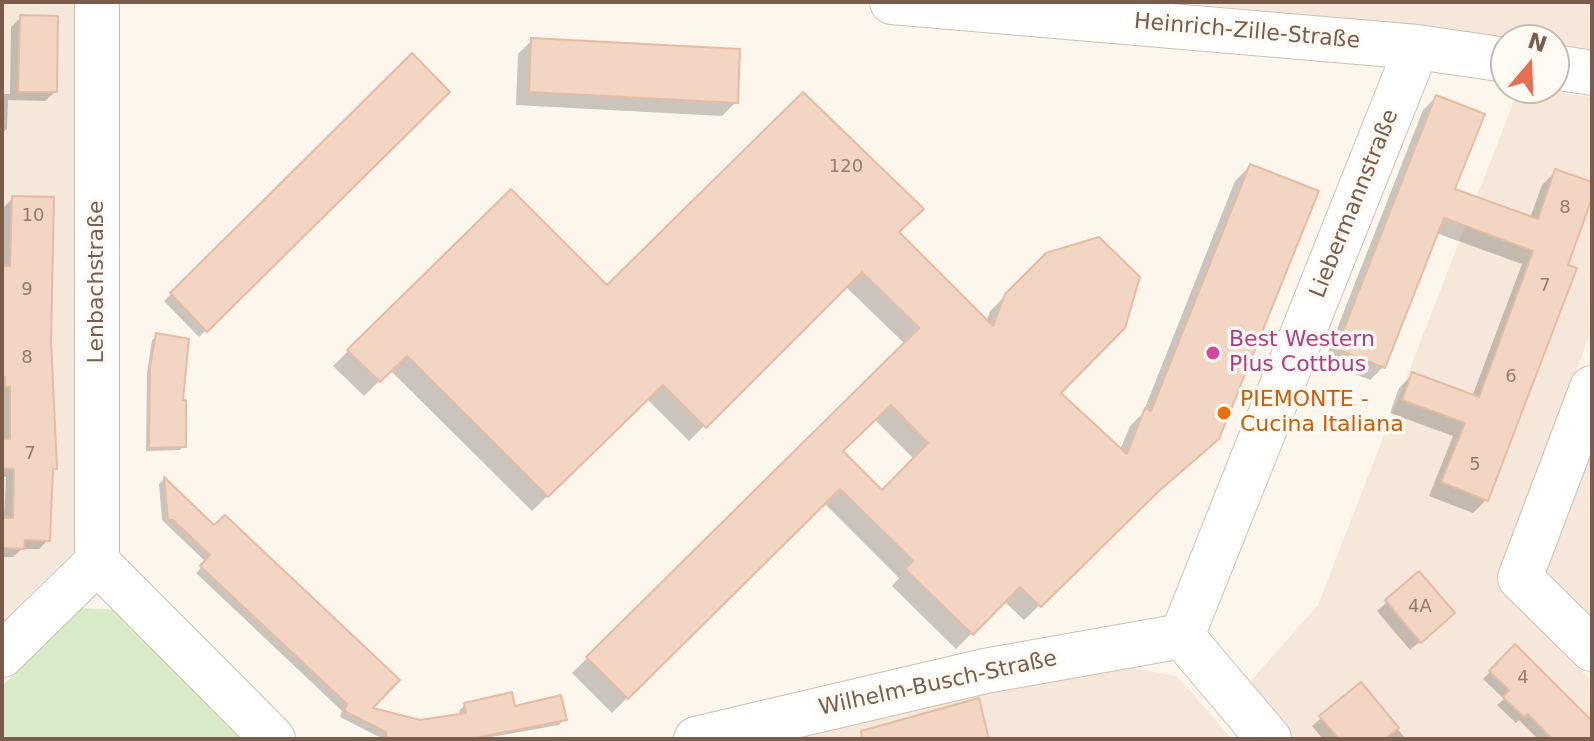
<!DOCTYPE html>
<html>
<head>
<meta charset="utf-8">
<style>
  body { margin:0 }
  #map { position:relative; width:1594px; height:741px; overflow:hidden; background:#fdf6ec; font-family:"DejaVu Sans",sans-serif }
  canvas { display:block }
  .frame { position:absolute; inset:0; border:4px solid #7a5c4d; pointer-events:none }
  .north { position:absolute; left:1490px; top:24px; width:80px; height:80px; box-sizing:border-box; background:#fffaf3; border:2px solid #cabbb1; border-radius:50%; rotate:19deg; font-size:22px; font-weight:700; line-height:32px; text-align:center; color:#7a5c4d }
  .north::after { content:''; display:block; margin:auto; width:28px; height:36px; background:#e76f51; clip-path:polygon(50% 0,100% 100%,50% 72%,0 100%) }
</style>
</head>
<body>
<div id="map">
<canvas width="1594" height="741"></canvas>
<div class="frame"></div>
<div class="north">N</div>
</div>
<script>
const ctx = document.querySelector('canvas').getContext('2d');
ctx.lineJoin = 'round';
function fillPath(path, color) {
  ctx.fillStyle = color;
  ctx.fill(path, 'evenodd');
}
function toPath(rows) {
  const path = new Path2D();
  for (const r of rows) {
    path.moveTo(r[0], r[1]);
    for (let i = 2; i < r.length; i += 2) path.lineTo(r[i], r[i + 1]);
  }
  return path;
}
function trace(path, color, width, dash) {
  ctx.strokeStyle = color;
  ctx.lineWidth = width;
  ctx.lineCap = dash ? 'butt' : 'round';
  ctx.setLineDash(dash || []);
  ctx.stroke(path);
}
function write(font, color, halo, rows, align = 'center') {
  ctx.font = font + ' "DejaVu Sans",sans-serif';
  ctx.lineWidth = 7;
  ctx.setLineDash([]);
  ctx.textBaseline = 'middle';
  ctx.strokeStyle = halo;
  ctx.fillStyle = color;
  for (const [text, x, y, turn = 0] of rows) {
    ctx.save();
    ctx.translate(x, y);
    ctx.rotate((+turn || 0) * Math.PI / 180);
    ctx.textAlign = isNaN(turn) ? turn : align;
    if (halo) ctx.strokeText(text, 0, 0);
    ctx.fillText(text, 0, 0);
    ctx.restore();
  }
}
const residential = toPath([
  [2,2,81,2,75,550,2,621],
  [1176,2,1592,2,1592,53,1554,47,1554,40,1514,40,1451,30],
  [1519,88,1592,97,1592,328,1498,585,1592,682,1592,739,1293,739,1247,685,1318,605],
  [1592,419,1592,635,1539,563],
  [1101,662,1177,676,1232,739,761,739]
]);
const green = toPath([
  [80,608,121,610,244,739,2,739,2,686]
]);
const shadow = toPath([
  [21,17,55,92,45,101,8,100,7,129,2,133,2,94,10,94,11,27],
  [532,40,736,102,722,116,516,105,518,54],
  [412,56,448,92,199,337,164,301],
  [1436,97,1453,191,1530,218,1542,185,1556,171,1592,184,1486,500,1473,513,1429,496,1453,436,1390,413,1399,388,1412,375,1472,397,1522,264,1436,233,1383,367,1370,380,1324,362,1423,110],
  [1250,166,1142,506,1024,620,1004,601,956,649,892,586,899,578,824,503,612,713,572,673,905,344,845,286,689,441,647,399,532,511,390,370,364,396,333,366,511,192,607,288,897,233,986,322,990,311,1047,255,1058,393,1120,450,1130,426,1143,413,1235,181],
  [874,419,915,460,882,493,841,451],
  [13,198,49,340,55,468,51,473,48,540,39,549,22,549,13,557,2,557,6,477,2,477,2,266,4,207],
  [157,335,180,403,184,446,180,450,146,451,147,373,152,340],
  [164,479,369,709,427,721,460,716,459,711,465,705,513,708,564,719,559,725,480,739,383,739,340,717,342,711,196,573,206,562,162,520,159,484],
  [1419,574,1443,622,1410,650,1377,611],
  [1515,647,1592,727,1592,739,1538,739,1519,720,1516,723,1497,705,1504,699,1483,679],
  [1361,685,1406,739,1323,739,1312,726]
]);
const building = toPath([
  [20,15,58,16,57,92,18,92,20,15],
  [531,38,740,49,738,103,529,92,531,38],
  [412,53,450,92,207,332,170,293,412,53],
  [803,92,924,209,899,232,993,326,1005,294,1046,253,1099,237,1140,277,1125,328,1061,393,1127,454,1145,408,1151,411,1250,164,1319,191,1219,439,1159,491,1041,607,1020,587,973,635,905,569,913,561,840,489,628,699,586,657,919,328,862,272,706,428,663,385,548,497,407,356,380,382,347,350,511,189,607,285,803,92],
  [891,405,928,443,882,490,843,451,891,405],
  [1436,95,1485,114,1455,189,1538,219,1555,169,1592,182,1592,198,1568,265,1577,268,1488,501,1441,482,1465,423,1402,400,1412,372,1479,397,1533,251,1444,218,1385,368,1336,349,1436,95],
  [12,196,54,197,51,340,57,469,53,469,50,541,25,540,24,549,2,548,2,518,13,518,14,469,2,468,2,439,10,439,10,387,5,387,5,377,2,377,2,266,10,266,12,196],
  [156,333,189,339,183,400,186,400,186,447,149,448,150,367,156,333],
  [164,477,214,525,225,515,400,680,373,708,420,720,466,713,464,703,512,692,515,706,561,695,567,720,470,739,387,739,386,732,344,711,347,704,200,566,210,555,173,520,168,520,164,477],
  [1419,571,1455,613,1421,643,1385,600,1419,571],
  [1515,644,1592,721,1592,739,1552,739,1528,714,1524,717,1503,697,1509,690,1489,671,1515,644],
  [1361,682,1399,728,1385,739,1339,739,1319,716,1361,682],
  [979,698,989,739,862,739,861,731,979,698]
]);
const minor = toPath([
  [892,2,1417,47,1506,60],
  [1554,67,1592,73],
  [1592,388,1520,578,1592,649],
  [97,562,273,739],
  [1182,636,1417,47],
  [1182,636,1269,739],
  [2,655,97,562,97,2],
  [696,739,985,671,1182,636]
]);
const markers = [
  [1213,353,8,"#d1479c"],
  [1224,413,8,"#e8710a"]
];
const numberNames = [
  ["120",846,167],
  ["8",1565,208],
  ["10",33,216],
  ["7",1545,286],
  ["9",27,290],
  ["8",27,358],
  ["6",1511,377],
  ["7",30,454],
  ["5",1475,465],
  ["4A",1420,607],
  ["4",1523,678]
];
const streetNames = [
  ["Heinrich-Zille-Straße",1247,32,5],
  ["Liebermannstraße",1355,204,-68],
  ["Lenbachstraße",97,282,-90],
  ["Wilhelm-Busch-Straße",938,684,-12]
];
const hotelNames = [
  ["Best Western",1229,340],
  ["Plus Cottbus",1229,365]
];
const foodNames = [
  ["PIEMONTE -",1240,400],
  ["Cucina Italiana",1240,425]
];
fillPath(residential, '#f5e8da');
fillPath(green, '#d8ecc9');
fillPath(shadow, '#0003');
fillPath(building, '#f3d5c3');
trace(building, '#e6bba3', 2);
trace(minor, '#d1beb0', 46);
trace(minor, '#fff', 44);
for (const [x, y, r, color] of markers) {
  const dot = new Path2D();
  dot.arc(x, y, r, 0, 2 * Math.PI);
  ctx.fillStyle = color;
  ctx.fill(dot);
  trace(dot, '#fffaf3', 3);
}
write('18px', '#987a6a', null, numberNames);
write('22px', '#7a5c4d', '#fffaf3', streetNames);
write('22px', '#b23c85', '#fffaf3', hotelNames, 'left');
write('22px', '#c56008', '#fffaf3', foodNames, 'left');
</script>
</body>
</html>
